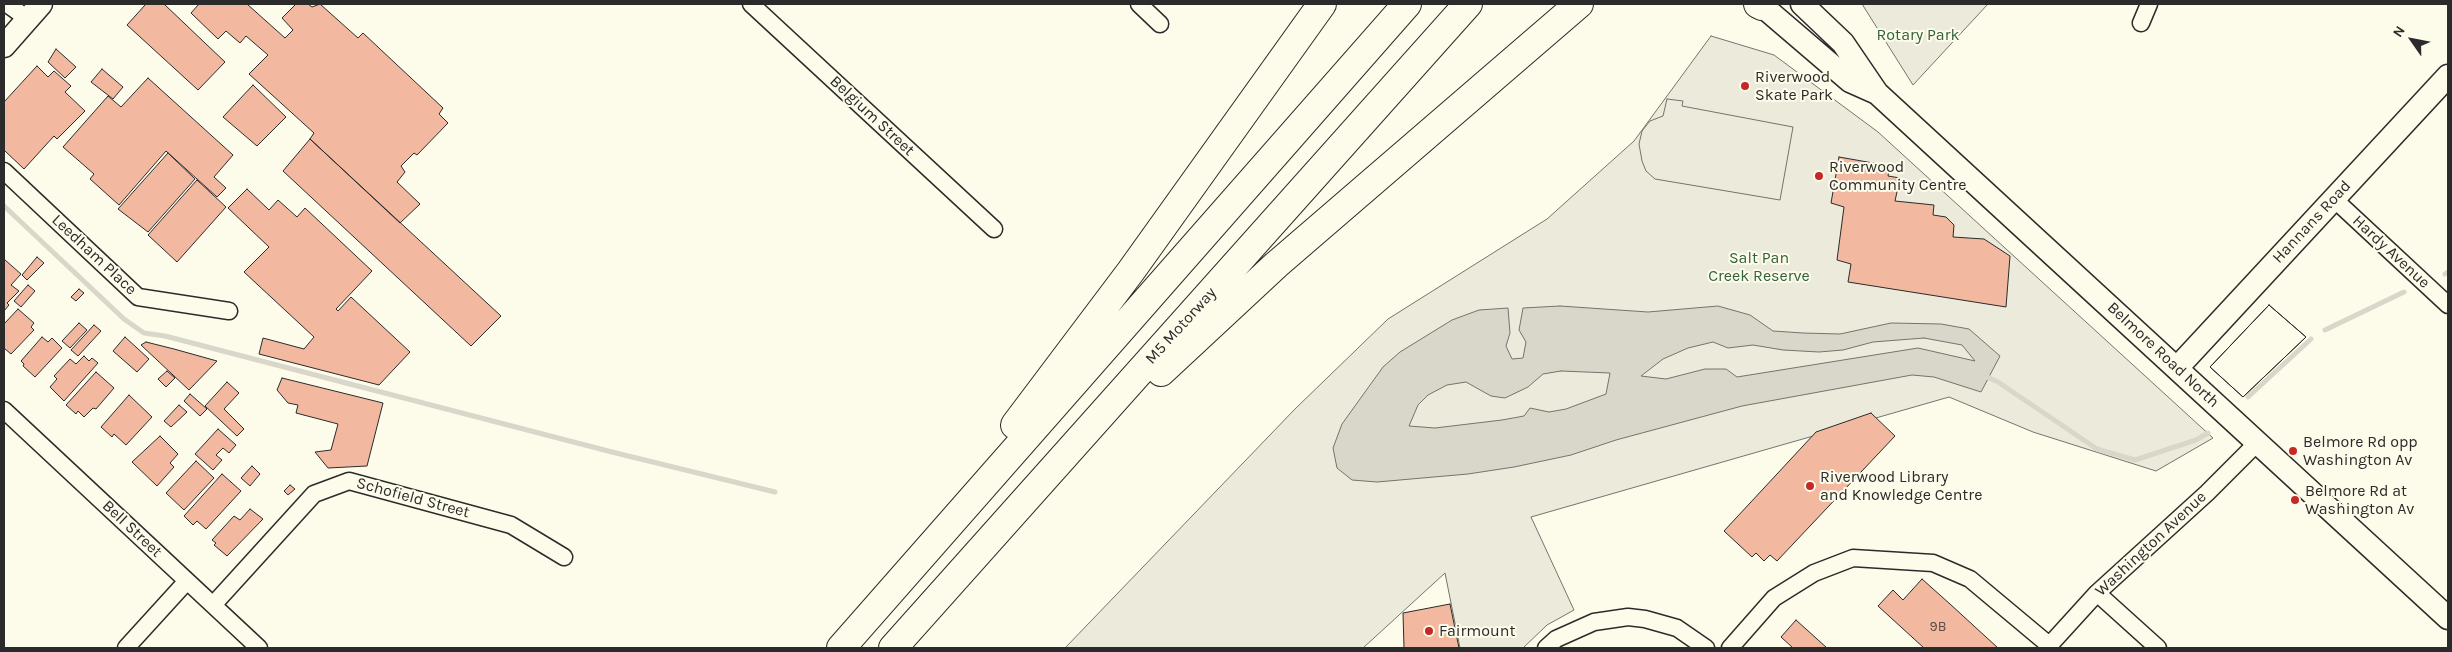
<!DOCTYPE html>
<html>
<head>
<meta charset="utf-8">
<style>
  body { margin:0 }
  #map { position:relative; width:2452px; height:652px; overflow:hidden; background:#fdfbea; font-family:Karla,sans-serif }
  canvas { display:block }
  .frame { position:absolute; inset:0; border:5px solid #2b2b2b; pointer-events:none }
  .north { position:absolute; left:2387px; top:15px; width:50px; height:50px; -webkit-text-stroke:4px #fdfbea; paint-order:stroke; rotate:303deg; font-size:14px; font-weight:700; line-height:20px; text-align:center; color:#2b2b2b }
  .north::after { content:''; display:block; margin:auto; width:18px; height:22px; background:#2b2b2b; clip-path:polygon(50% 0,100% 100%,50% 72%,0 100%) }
</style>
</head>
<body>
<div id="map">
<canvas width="2452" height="652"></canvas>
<div class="frame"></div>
<div class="north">N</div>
</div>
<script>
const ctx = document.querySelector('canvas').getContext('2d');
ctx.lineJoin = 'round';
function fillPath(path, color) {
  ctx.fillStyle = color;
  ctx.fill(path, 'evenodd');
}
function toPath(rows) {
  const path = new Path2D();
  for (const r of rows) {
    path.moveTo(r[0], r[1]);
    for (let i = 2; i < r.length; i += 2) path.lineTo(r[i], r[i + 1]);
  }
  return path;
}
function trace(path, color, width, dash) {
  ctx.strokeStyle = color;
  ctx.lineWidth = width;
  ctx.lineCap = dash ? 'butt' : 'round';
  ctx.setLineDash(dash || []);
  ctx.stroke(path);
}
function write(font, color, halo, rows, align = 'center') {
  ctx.font = font + ' Karla,sans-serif';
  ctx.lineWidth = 4;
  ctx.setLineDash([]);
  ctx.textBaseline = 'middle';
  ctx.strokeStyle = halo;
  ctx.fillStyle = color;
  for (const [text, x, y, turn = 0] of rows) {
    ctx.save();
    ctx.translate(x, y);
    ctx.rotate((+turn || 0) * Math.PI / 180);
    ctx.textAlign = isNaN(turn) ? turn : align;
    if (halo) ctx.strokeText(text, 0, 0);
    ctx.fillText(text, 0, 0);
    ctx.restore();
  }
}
const green = toPath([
  [1862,4,1988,4,1913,85,1862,4],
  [1711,36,1774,55,1878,132,2213,438,2156,471,2033,432,1949,397,1531,517,1574,610,1547,625,1523,648,1460,648,1445,573,1363,648,1065,648,1295,409,1388,319,1547,219,1634,141,1711,36]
]);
const parking = toPath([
  [1667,99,1683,101,1682,106,1793,127,1780,200,1655,179,1646,171,1642,161,1639,144,1642,131,1650,121,1663,116,1667,99]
]);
const water = toPath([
  [1560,306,1648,312,1718,306,1750,315,1773,331,1803,333,1840,334,1891,323,1941,324,1969,329,2000,356,1981,392,1934,377,1912,375,1742,406,1616,440,1571,455,1514,467,1468,474,1377,482,1352,480,1337,468,1333,448,1342,424,1383,367,1400,352,1452,320,1479,310,1508,308,1510,333,1506,346,1512,359,1523,358,1526,342,1519,330,1523,308,1560,306],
  [1924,338,1962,345,1975,361,1918,348,1737,377,1726,369,1705,369,1666,379,1641,376,1663,359,1688,348,1713,342,1728,348,1753,345,1783,350,1819,352,1843,350,1873,342,1924,338],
  [1561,371,1610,373,1606,394,1566,409,1549,412,1530,408,1524,416,1502,420,1435,428,1409,426,1418,405,1428,395,1447,385,1466,382,1491,396,1505,398,1528,387,1543,374,1561,371]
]);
const stream = toPath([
  [4,206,124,319,144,333,165,336,612,452,775,492],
  [2445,274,2448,272],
  [2325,330,2404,292],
  [1985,376,1998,382,2097,449,2135,460,2196,440,2208,433],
  [2248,397,2311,339]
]);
const building = toPath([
  [146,4,164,4,225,62,198,90,127,25,146,4],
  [199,4,247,4,285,38,293,30,282,18,296,4,308,4,312,7,320,4,358,38,363,33,443,108,439,114,448,123,417,155,414,153,401,166,405,172,397,182,420,204,400,223,310,139,314,133,249,74,268,55,246,36,240,43,226,31,218,39,191,13,199,4],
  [56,49,76,67,65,78,48,62,56,49],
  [37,66,48,77,54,71,71,86,65,92,85,111,57,139,54,136,24,169,4,150,4,102,37,66],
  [102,69,123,87,113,99,91,82,102,69],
  [148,78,233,155,214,177,226,188,217,197,166,151,119,205,90,179,94,174,63,147,108,96,121,107,148,78],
  [253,85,286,117,257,146,223,117,253,85],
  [310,139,501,316,471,346,283,171,310,139],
  [168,153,195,179,148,232,118,209,168,153],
  [1839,157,1890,166,1888,176,1900,178,1895,201,1934,205,1933,215,1946,217,1954,225,1953,237,1984,239,2010,256,2006,307,1848,282,1851,264,1837,260,1844,207,1831,203,1839,157],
  [197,180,226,207,177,262,148,235,197,180],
  [247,189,269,210,278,200,297,217,305,208,372,271,336,309,338,311,351,297,410,352,379,385,259,354,263,338,304,349,314,337,244,272,269,247,228,208,247,189],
  [37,257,44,263,27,280,22,275,37,257],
  [4,259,21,274,11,285,19,291,7,303,9,305,4,311,4,259],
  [28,285,35,291,21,307,14,301,28,285],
  [79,289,84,293,76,301,71,297,79,289],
  [2269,305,2306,337,2243,397,2210,367,2269,305],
  [2269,305,2306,337,2243,397,2210,367,2269,305],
  [18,309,34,323,31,327,34,330,11,354,4,348,4,324,18,309],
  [79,323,87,330,70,348,62,341,79,323],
  [94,325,101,331,78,356,71,350,94,325],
  [42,337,48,342,52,338,62,348,35,377,23,366,24,364,21,361,42,337],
  [125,337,149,359,137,372,113,351,125,337],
  [146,342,174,349,217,361,189,390,141,345,146,342],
  [84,356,89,361,92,358,98,363,64,401,50,387,57,379,54,376,70,359,76,364,84,356],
  [167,371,175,378,166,387,158,379,167,371],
  [96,372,114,388,96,409,93,408,84,417,78,411,76,414,66,405,96,372],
  [282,378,383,403,367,466,328,468,315,452,331,450,338,424,296,413,298,405,288,403,277,390,282,378],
  [227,382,239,393,224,409,244,429,237,436,205,406,227,382],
  [190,394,207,409,200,416,184,401,190,394],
  [129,395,152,417,126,445,114,434,112,437,101,427,129,395],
  [179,405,187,412,171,427,164,421,179,405],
  [1871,413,1895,436,1777,561,1770,555,1764,561,1756,553,1752,557,1724,531,1816,432,1871,413],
  [218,429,236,445,229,453,223,448,216,455,222,460,213,470,195,454,218,429],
  [160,436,178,454,170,463,174,467,157,486,132,462,160,436],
  [196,461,214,478,184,510,166,493,196,461],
  [252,466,260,474,250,486,241,478,252,466],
  [222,474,241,491,206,529,197,521,193,525,184,516,222,474],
  [290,485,295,489,288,495,284,491,290,485],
  [250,509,263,519,227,556,214,545,216,543,212,540,234,516,240,520,250,509],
  [1922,579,1950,604,1998,648,1924,648,1878,606,1893,590,1903,600,1922,579],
  [1450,604,1459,648,1404,648,1403,613,1450,604],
  [1796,620,1827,648,1793,648,1781,637,1796,620]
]);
const minor = toPath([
  [7,4,28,19],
  [751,4,994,229],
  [1139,4,1160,24],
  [2141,23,2149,4],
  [4,171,138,297,229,311],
  [2334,199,2448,305],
  [4,410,259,648],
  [2097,593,2158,648],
  [213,605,314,494,349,481,511,525,564,557],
  [126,648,187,581],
  [1546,648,1556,639,1594,622,1628,617,1645,619,1677,628,1706,648],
  [1730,648,1774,598,1814,573,1853,558,1933,563,1970,579,2049,645],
  [2047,648,2097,593,2207,493,2258,442]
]);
const secondary = toPath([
  [1760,4,1850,81,1877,93],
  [1802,4,1843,43,1877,93,2448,618],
  [4,46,41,4],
  [2177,368,2448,76]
]);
const motorway = toPath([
  [1758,4,1762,6],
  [1161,372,1276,265,1579,4],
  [1015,425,1131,271,1322,4],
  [841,648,1407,4],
  [893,648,1468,4]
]);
const markers = [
  [1745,86,5,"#c62828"],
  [1819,176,5,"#c62828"],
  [2293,451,5,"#c62828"],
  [1810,486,5,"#c62828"],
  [2295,500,5,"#c62828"],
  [1429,631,5,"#c62828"]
];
const numberNames = [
  ["9B",1938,627]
];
const parkNames = [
  ["Rotary Park",1918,35],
  ["Salt Pan",1759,258],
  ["Creek Reserve",1759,276]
];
const poiNames = [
  ["Riverwood",1755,77],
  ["Skate Park",1755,95],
  ["Riverwood",1829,167],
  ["Community Centre",1829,185],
  ["Belmore Rd opp",2303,442],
  ["Washington Av",2303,460],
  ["Riverwood Library",1820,477],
  ["and Knowledge Centre",1820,495],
  ["Belmore Rd at",2305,491],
  ["Washington Av",2305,509],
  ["Fairmount",1439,631]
];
const streetNames = [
  ["Belgium Street",872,116,43],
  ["Hannans Road",2312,222,-47],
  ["Hardy Avenue",2391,252,43],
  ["Leedham Place",94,255,43],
  ["M5 Motorway",1181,326,-48],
  ["Belmore Road North",2163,355,43],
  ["Schofield Street",413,498,15],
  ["Bell Street",132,529,43],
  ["Washington Avenue",2151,544,-43]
];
fillPath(green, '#ecebdb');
trace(green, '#74746e', 1);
fillPath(parking, '#eceadb');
trace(parking, '#74746e', 1);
fillPath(water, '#d8d7c9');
trace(water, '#74746e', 1);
trace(stream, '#d8d7c9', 5);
fillPath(building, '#f2b8a0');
trace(building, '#2b2b2b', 1);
trace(minor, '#2b2b2b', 19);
trace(secondary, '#2b2b2b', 25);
trace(motorway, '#2b2b2b', 30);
trace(minor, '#fdfbea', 16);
trace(secondary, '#fdfbea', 22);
trace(motorway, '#fdfbea', 28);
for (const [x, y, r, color] of markers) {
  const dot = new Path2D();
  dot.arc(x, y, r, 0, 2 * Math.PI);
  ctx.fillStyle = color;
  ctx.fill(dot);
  trace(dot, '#fdfbea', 2);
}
write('14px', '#5d4e48', null, numberNames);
write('16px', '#34623c', '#fdfbea', parkNames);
write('16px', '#2b2b2b', '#fdfbea', poiNames, 'left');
write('16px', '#2b2b2b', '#fdfbea', streetNames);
</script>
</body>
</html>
